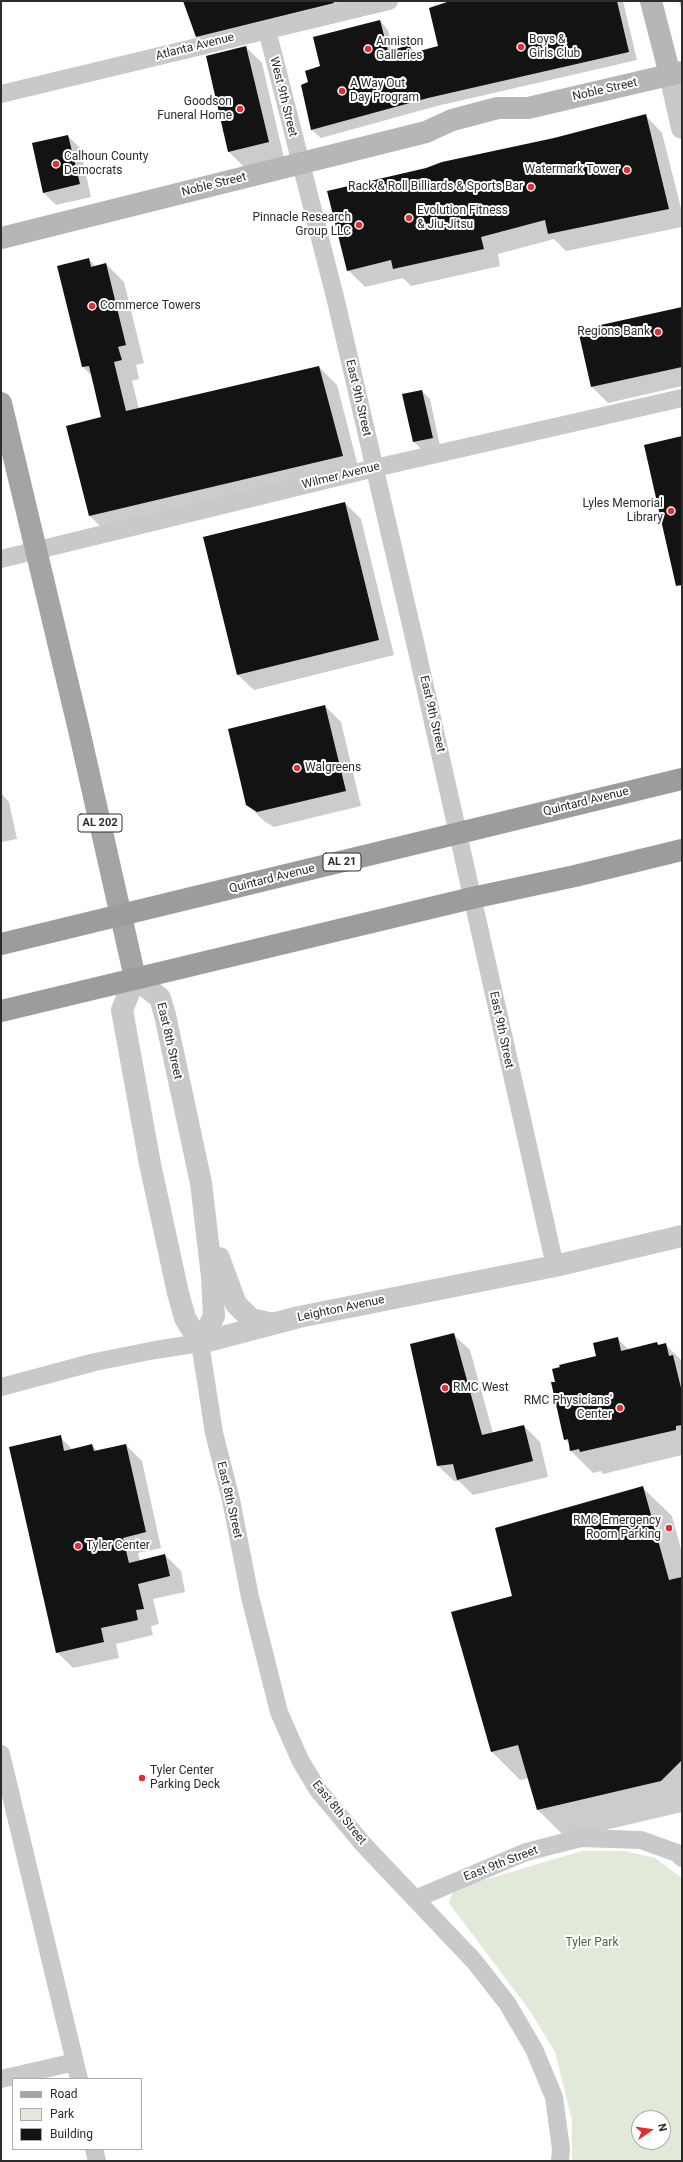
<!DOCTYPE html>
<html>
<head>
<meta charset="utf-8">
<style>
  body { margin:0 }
  #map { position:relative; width:683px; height:2162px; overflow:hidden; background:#fff; font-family:Roboto,sans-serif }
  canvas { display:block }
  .frame { position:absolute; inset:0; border:2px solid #2c2c2c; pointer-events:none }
  .legend { position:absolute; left:12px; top:2078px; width:130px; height:72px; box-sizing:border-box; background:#fff; border:1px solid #ababab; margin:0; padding:5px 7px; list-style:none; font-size:12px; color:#2c2c2c }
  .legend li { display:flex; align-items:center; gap:8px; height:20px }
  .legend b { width:20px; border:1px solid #ababab }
  .north { position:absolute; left:631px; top:2110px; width:40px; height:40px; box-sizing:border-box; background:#fff; border:1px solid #ababab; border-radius:50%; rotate:77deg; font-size:11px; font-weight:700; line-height:16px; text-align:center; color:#2c2c2c }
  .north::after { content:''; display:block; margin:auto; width:14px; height:18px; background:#e52c30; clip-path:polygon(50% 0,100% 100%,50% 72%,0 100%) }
</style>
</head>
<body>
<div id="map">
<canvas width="683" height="2162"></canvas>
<div class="frame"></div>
<ul class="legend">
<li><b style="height:5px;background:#a4a4a4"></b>Road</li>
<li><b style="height:11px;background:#e1ead9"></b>Park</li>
<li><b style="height:11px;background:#131313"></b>Building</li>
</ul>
<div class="north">N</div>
</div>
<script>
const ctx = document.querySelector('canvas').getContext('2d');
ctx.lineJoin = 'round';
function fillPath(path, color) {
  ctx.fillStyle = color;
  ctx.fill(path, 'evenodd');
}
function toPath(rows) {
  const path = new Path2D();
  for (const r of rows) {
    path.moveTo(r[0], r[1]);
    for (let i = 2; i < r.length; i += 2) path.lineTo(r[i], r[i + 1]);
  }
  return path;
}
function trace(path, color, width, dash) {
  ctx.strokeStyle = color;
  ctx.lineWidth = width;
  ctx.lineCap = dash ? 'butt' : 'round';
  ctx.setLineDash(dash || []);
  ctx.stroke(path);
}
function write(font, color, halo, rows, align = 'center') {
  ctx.font = font + ' Roboto,sans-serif';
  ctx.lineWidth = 4;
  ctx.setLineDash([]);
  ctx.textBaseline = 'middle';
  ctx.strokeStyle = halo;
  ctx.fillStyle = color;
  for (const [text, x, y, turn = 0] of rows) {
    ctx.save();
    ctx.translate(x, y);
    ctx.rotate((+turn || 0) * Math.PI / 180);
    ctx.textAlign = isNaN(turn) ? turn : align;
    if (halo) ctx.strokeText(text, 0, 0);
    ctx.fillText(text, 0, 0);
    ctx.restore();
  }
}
const green = toPath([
  [582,1851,625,1851,655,1858,682,1878,682,2161,572,2161,572,2120,555,2052,530,2011,449,1903,452,1894,460,1887],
  [639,2118,663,2118,663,2142,639,2142]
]);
const shadow = toPath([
  [184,1,361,1,209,48,197,36],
  [457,1,623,1,637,60,437,106,321,138,312,130,302,85,309,83,321,67,380,21,388,30,393,50,410,47,416,53,439,47],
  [679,1,682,1,682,12],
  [246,47,262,63,284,158,245,168,229,152,208,56],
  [645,115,662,133,682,212,682,227,566,251,554,239,498,254,500,266,411,286,403,278,365,287,348,270,554,139],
  [68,136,80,148,91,197,56,205,44,193],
  [89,259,96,267,106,264,124,282,144,363,136,365,139,379,132,381,139,409,319,367,337,385,360,474,108,534,90,516,67,426,103,418,92,376,83,367],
  [682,308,682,386,608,403,592,387],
  [422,391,430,399,440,446,422,450,414,442,403,395],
  [345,503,361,519,394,655,254,690,238,675],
  [325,706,341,722,361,806,274,827,264,821,247,804],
  [1,793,9,802,17,839,1,842],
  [454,1335,470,1350,493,1433,524,1426,540,1442,548,1477,473,1495,459,1481,454,1481,438,1466],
  [617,1338,629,1350,657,1343,659,1345,665,1344,682,1361,682,1455,603,1474,601,1471,593,1473,571,1451,570,1444,565,1439,556,1382,597,1357],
  [60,1437,73,1450,92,1445,98,1452,126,1445,142,1461,161,1548,138,1553,140,1561,165,1555,181,1571,185,1592,153,1599,159,1624,151,1626,153,1635,116,1644,119,1658,73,1668,57,1652],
  [643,1488,672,1516,682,1553,682,1812,567,1839,538,1810,529,1778,520,1780,491,1751,513,1597]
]);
const building = toPath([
  [183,1,333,1,334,3,196,37],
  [450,1,617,1,629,52,428,98,311,130,301,85,308,82,305,71,320,66,313,37,380,20,388,51,410,45,412,53,438,46,429,8],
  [246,46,269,142,228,152,206,56],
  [646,114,669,209,548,234,545,220,481,237,484,249,393,269,391,260,347,271,327,191,426,168,442,162,554,138],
  [68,135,80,184,43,193,32,143],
  [89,258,91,267,106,263,126,345,118,347,122,360,114,362,126,411,319,366,343,456,89,516,66,426,101,417,89,366,82,367,57,266],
  [682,307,682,367,591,387,578,330],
  [422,390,433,438,413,442,402,394],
  [682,436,682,585,676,586,644,445],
  [345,502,379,640,237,675,203,537],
  [325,705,346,791,257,812,246,805,228,729],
  [454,1333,482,1435,524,1425,533,1461,457,1480,453,1464,437,1466,410,1344],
  [618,1337,621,1351,657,1342,658,1345,666,1343,669,1356,673,1355,682,1392,682,1425,676,1426,676,1430,580,1452,579,1449,570,1451,568,1439,564,1440,551,1382,555,1382,552,1369,560,1367,559,1365,596,1356,593,1343],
  [61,1435,64,1451,92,1444,94,1451,126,1444,146,1532,123,1538,129,1563,165,1554,170,1576,138,1584,144,1609,136,1610,138,1620,101,1628,104,1642,56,1653,9,1447],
  [643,1486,669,1580,682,1577,682,1760,661,1781,537,1810,518,1745,491,1752,451,1612,512,1596,495,1528]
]);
const minor = toPath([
  [267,30,336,301,417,651,555,1266],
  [1,94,389,1],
  [1,559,375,468,682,398],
  [1,1387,95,1362,155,1350,200,1343,214,1433,231,1500,250,1597,279,1712,300,1760,318,1790,363,1844,474,1961,507,2003,534,2049,554,2097,561,2149,560,2161],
  [1,1754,79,2079],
  [415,1899,526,1852,581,1838,641,1840,677,1853,682,1858],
  [1,2079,75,2062],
  [94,2149,97,2161]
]);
const tertiary = toPath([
  [670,75,682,128],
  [135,978,160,998,165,1015,201,1183,212,1277,214,1316,200,1343,185,1318,178,1293,150,1164,122,1010,135,978],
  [219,1258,236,1304,251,1319,273,1324],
  [200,1343,299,1317,555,1266,682,1236]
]);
const secondary = toPath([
  [651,1,670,75],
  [1,238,426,132,452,120,498,108,528,108,682,72]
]);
const primary = toPath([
  [1,403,79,730,135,978]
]);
const trunk = toPath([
  [1,944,682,779],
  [1,1011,472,898,575,876,682,850]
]);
const markers = [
  [521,47,4,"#e52c30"],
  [368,49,4,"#e52c30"],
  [342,91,4,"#e52c30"],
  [240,109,4,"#e52c30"],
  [56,164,4,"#e52c30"],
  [627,170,4,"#e52c30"],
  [531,187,4,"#e52c30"],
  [409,218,4,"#e52c30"],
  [359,225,4,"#e52c30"],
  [92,306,4,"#e52c30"],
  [658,332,4,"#e52c30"],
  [671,511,4,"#e52c30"],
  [297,768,4,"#e52c30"],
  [445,1388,4,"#e52c30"],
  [620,1408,4,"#e52c30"],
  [669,1528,4,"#e52c30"],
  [78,1546,4,"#e52c30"],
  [142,1778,4,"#e52c30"]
];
const shields = [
  [100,823,44],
  [342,862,38]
];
const shieldNames = [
  ["AL 202",100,823],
  ["AL 21",342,862]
];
const poiNames = [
  ["Boys &",529,40],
  ["Girls Club",529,54],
  ["Anniston",376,42],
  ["Galleries",376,56],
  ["A Way Out",350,84],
  ["Day Program",350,98],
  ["Goodson",232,102,"right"],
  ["Funeral Home",232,116,"right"],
  ["Calhoun County",64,157],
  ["Democrats",64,171],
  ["Watermark Tower",619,170,"right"],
  ["Rack & Roll Billiards & Sports Bar",523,187,"right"],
  ["Evolution Fitness",417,211],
  ["& Jiu-Jitsu",417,225],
  ["Pinnacle Research",351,218,"right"],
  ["Group LLC",351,232,"right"],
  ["Commerce Towers",100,306],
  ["Regions Bank",650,332,"right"],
  ["Lyles Memorial",663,504,"right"],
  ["Library",663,518,"right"],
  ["Walgreens",305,768],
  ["RMC West",453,1388],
  ["RMC Physicians'",612,1401,"right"],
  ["Center",612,1415,"right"],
  ["RMC Emergency",661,1521,"right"],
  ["Room Parking",661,1535,"right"],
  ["Tyler Center",86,1546],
  ["Tyler Center",150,1771],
  ["Parking Deck",150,1785]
];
const streetNames = [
  ["Atlanta Avenue",195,47,-14],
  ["Noble Street",605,90,-13],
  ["West 9th Street",283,97,76],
  ["Noble Street",214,185,-14],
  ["East 9th Street",358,398,77],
  ["Wilmer Avenue",341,476,-14],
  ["East 9th Street",432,714,77],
  ["Quintard Avenue",586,802,-14],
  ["Quintard Avenue",272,879,-14],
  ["East 9th Street",501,1030,78],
  ["East 8th Street",169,1041,77],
  ["Leighton Avenue",341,1309,-12],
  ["East 8th Street",229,1500,77],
  ["East 8th Street",339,1813,51],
  ["East 9th Street",501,1864,-21]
];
const parkNames = [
  ["Tyler Park",592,1943]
];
fillPath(green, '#e1ead9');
fillPath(shadow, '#0003');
fillPath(building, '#131313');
trace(minor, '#c9c9c9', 18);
trace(tertiary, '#c9c9c9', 22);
trace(secondary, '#b6b6b6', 22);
trace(primary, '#a4a4a4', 22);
trace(trunk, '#9c9c9c', 22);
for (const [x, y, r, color] of markers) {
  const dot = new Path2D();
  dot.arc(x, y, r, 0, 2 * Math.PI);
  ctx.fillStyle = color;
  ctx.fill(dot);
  trace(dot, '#fff', 1.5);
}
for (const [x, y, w] of shields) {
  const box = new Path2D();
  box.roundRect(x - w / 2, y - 9, w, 18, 3);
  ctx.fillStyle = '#fff';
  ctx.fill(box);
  trace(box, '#2c2c2c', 1);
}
write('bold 11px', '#2c2c2c', null, shieldNames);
write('12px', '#2c2c2c', '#fff', poiNames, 'left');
write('12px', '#2c2c2c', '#fff', streetNames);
write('12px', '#4d673a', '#fff', parkNames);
</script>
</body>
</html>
